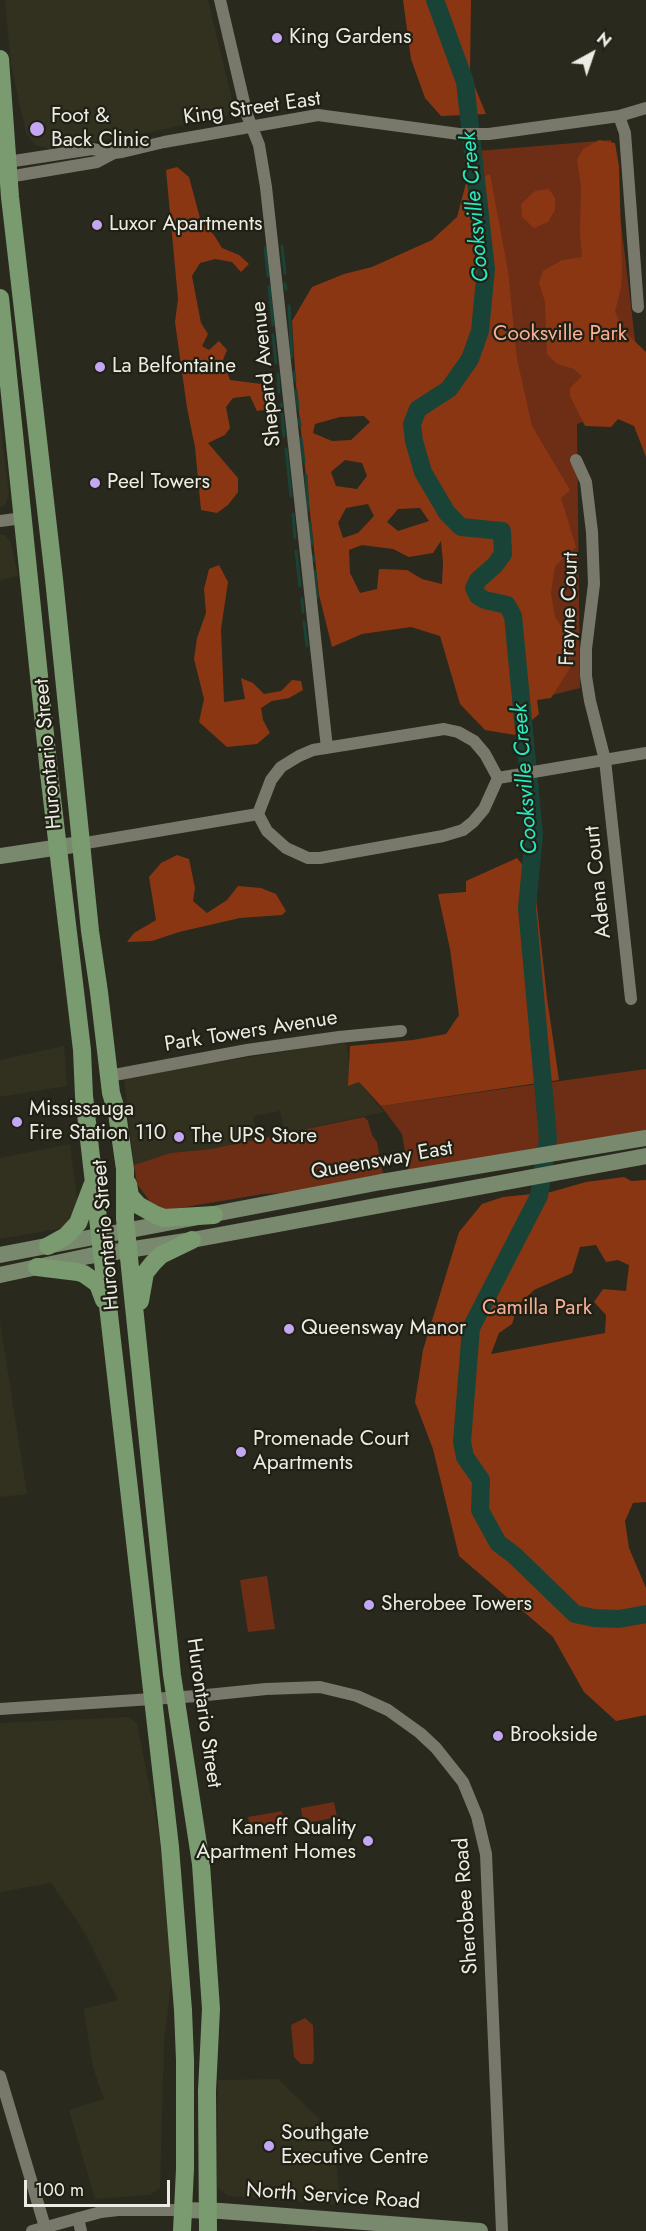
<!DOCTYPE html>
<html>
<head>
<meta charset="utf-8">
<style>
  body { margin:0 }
  #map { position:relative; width:646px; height:2231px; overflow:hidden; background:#29291e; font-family:Jost,sans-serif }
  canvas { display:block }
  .north { position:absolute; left:562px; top:24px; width:60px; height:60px; -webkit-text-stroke:4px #202015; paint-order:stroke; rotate:40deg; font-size:16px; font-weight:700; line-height:24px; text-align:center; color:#ecece5 }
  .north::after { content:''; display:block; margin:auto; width:21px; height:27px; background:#ecece5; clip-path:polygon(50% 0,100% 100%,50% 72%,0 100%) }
  .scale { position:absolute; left:24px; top:2180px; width:146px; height:27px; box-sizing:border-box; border:3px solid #ecece5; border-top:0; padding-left:8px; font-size:18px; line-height:21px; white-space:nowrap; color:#ecece5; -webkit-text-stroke:4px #202015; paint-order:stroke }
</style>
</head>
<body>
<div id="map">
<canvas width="646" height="2231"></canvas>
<div class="north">N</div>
<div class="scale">100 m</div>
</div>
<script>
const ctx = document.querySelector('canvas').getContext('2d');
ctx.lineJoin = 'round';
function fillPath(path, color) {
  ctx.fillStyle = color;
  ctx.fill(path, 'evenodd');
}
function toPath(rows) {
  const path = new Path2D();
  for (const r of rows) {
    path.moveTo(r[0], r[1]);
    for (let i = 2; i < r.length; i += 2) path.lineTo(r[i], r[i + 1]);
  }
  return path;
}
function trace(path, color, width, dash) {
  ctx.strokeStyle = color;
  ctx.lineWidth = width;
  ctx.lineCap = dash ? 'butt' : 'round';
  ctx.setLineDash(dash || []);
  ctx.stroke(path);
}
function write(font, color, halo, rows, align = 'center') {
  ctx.font = font + ' Jost,sans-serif';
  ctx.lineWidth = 4.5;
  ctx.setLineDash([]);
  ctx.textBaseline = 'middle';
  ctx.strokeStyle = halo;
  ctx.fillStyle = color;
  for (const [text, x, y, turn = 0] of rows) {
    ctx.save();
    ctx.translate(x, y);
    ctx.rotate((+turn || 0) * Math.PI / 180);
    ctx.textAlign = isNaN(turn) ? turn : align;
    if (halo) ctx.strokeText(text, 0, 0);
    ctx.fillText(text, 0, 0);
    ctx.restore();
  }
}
const built = toPath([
  [5,0,208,0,234,108,227,116,155,131,51,149,35,145,26,133,11,65],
  [0,420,9,494,5,506,0,507],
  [0,535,5,535,11,543,18,576,0,580],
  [343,1042,347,1047,350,1082,358,1081,384,1112,285,1133,280,1111,253,1116,257,1139,211,1149,170,1153,134,1165,124,1077],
  [64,1046,67,1086,0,1097,0,1060],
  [70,1144,78,1207,64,1228,0,1239,0,1158],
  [0,1322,27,1494,0,1497],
  [129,1717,137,1723,159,1834,168,1915,171,1983,164,2044,160,2188,150,2195,95,2199,69,2110,104,2099,93,2068,84,2009,118,2000,85,1933,51,1883,0,1892,0,1723],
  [278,2079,332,2131,341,2205,228,2196,217,2187,218,2080]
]);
const green = toPath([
  [611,140,642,398,577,424,580,688,528,701,465,152],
  [646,1069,646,1134,409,1175,402,1134,381,1106],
  [364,1117,368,1121,372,1135,377,1142,383,1174,296,1192,263,1194,168,1210,159,1208,151,1203,137,1184,134,1165,170,1153,211,1149],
  [267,1576,275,1629,248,1632,240,1580],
  [334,1802,337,1817,303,1824,301,1808],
  [282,1811,284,1827,251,1833,248,1817],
  [305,2018,313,2025,314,2060,312,2064,301,2064,294,2057,291,2025]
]);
const forest = toPath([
  [403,0,471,0,470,75,486,114,441,116,425,98,411,59],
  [599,140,615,143,619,166,622,272,621,287,615,312,624,331,646,352,646,457,634,426,618,419,611,427,585,426,570,396,570,388,582,376,574,369,557,364,547,354,545,302,539,283,543,271,562,260,582,257,580,231,581,186,577,160,583,149],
  [177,167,189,177,201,222,214,235,222,248,239,255,249,264,241,272,232,262,215,259,200,263,192,276,201,323,208,334,202,346,209,350,219,341,227,350,223,360,230,380,261,384,267,392,270,409,257,411,250,396,233,398,226,407,230,428,225,435,208,443,238,478,238,492,228,505,217,513,201,510,195,447,187,408,175,322,178,299,166,170],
  [490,174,508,271,517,359,532,426,570,490,561,498,576,547,555,566,551,593,555,617,571,641,570,668,551,698,537,700,539,714,515,735,485,730,460,704,440,636,411,627,362,634,332,647,319,595,296,385,292,321,312,287,344,274,372,267,432,240,457,217,466,183],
  [364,416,370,422,351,440,332,441,313,433,315,424,340,417],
  [345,460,362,463,367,476,357,489,336,486,331,472],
  [368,504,374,516,358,533,343,538,338,523,346,508],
  [420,508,429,521,398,531,387,522,398,509],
  [441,541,443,562,442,584,422,579,407,570,379,569,377,589,360,593,350,573,349,550,362,545,393,549,409,557,433,553],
  [549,189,555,198,555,210,548,222,534,228,522,217,521,204,535,191],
  [219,565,228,582,221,629,224,702,245,699,241,678,253,683,264,694,281,691,292,680,301,681,303,690,289,698,272,701,261,708,263,720,270,733,257,744,227,747,199,722,204,699,194,659,197,638,206,613,204,589,209,569],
  [177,855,189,859,195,888,193,901,207,913,227,900,238,886,261,888,276,894,286,911,282,915,240,918,179,932,152,941,127,942,134,933,156,920,149,877,161,863],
  [517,858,534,879,547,998,559,1080,381,1106,359,1082,348,1086,350,1046,413,1040,446,1034,459,1015,450,949,438,894,466,892,466,881],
  [624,1177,631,1181,646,1180,646,1502,633,1503,625,1521,629,1548,646,1588,646,1715,616,1721,584,1692,553,1637,459,1556,433,1449,415,1402,423,1350,459,1232,482,1204,503,1197,551,1192,586,1182],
  [596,1245,606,1262,618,1260,629,1265,626,1291,603,1289,594,1302,606,1315,605,1333,491,1354,499,1333,512,1324,518,1305,534,1290,572,1273,580,1247]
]);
const stream = toPath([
  [282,246,285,273],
  [265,248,268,276],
  [285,284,286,289],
  [269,287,273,325],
  [289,306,292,357],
  [273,335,276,363],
  [294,372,295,380],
  [278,374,279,392],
  [296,390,298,408],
  [281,404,284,436],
  [299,419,300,425],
  [301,438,304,462],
  [286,449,291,496],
  [306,475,308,510],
  [293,514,295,538],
  [310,523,312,544],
  [296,551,300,586],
  [313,556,314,560],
  [315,571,317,598],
  [302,599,303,612],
  [304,622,307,646]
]);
const river = toPath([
  [435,0,465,82,486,269,480,331,470,359,449,389,418,409,412,424,414,441,423,472,447,513,461,527,502,531,503,554,495,565,478,580,474,588,478,596,485,600,507,605,513,616,534,834,527,908,548,1138,539,1196,471,1328,462,1442,465,1457,481,1480,480,1510,498,1543,514,1555,575,1614,594,1618,619,1619,646,1614]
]);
const street = toPath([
  [220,0,247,115,259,145,266,187,327,748],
  [619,116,625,133,638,307],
  [1,163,92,149,114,153,122,152,164,142,318,115,459,134,489,134,619,116,646,108],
  [2,178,97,162,114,153],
  [576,460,586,482,592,532,594,584,586,649,586,676,590,701,605,760,631,999],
  [0,521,23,518],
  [444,729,458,732,474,741,485,754,498,778,484,809,473,822,463,830,443,836,320,858,308,858,286,848,267,831,258,814,271,780,281,767,299,756,313,750,444,729],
  [498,778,646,753],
  [80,844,258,814],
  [109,1076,247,1050,339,1037,401,1031],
  [0,1709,197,1696,266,1689,320,1687,357,1696,388,1710,420,1733,436,1748,463,1782,477,1816,486,1854,502,2231],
  [0,2076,45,2227],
  [78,2218,81,2231],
  [32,2231,101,2212,118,2210,183,2210]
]);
const secondary = toPath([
  [0,856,80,844],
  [0,1255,381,1182,646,1138],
  [0,1275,89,1256,192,1240,646,1156],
  [183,2210,221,2211,480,2231]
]);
const primary = toPath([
  [0,59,10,197,54,579,90,931,99,992,111,1093,117,1113,125,1169,125,1219,172,1675,201,1864,211,2009,207,2091,208,2231],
  [0,298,49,773,82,1050,84,1096,170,1847,183,2010,185,2060,185,2169,182,2231],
  [128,1184,130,1196,138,1205,156,1215,164,1218,214,1215],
  [48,1246,66,1236,78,1223,92,1186],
  [37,1267,78,1272,84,1274,98,1284,104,1300],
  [140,1301,145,1273,153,1263,161,1255,192,1240]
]);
const markers = [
  [277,38,6,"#c3a7f2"],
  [37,129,8,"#c3a7f2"],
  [97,225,6,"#c3a7f2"],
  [100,367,6,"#c3a7f2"],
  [95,483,6,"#c3a7f2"],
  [17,1122,6,"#c3a7f2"],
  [179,1137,6,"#c3a7f2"],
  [289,1329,6,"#c3a7f2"],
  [241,1452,6,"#c3a7f2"],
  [369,1605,6,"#c3a7f2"],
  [498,1736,6,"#c3a7f2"],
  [368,1841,6,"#c3a7f2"],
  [269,2146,6,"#c3a7f2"]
];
const poiNames = [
  ["King Gardens",289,38],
  ["Foot &",51,117],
  ["Back Clinic",51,141],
  ["Luxor Apartments",109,225],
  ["La Belfontaine",112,367],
  ["Peel Towers",107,483],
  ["Mississauga",29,1110],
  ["Fire Station 110",29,1134],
  ["The UPS Store",191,1137],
  ["Queensway Manor",301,1329],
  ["Promenade Court",253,1440],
  ["Apartments",253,1464],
  ["Sherobee Towers",381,1605],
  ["Brookside",510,1736],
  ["Kaneff Quality",356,1829,"right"],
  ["Apartment Homes",356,1853,"right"],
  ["Southgate",281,2134],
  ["Executive Centre",281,2158]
];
const streetNames = [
  ["King Street East",252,109,-8],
  ["Shepard Avenue",267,374,-96],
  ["Frayne Court",570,609,-88],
  ["Hurontario Street",49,754,-95],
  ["Adena Court",599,882,-96],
  ["Park Towers Avenue",251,1032,-9],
  ["Queensway East",382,1161,-10],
  ["Hurontario Street",107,1235,-95],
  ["Hurontario Street",203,1713,82],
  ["Sherobee Road",467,1906,-94],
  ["North Service Road",333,2197,4]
];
const parkNames = [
  ["Cooksville Park",560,335],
  ["Camilla Park",537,1309]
];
const waterNames = [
  ["Cooksville Creek",476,207,-95],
  ["Cooksville Creek",526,779,-94]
];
fillPath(built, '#323120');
fillPath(green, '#6d2e15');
fillPath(forest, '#8b3612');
trace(stream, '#1a4338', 3);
trace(river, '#1a4338', 18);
trace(street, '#78786b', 12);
trace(secondary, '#79896d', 16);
trace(primary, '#7a9a6f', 18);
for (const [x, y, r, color] of markers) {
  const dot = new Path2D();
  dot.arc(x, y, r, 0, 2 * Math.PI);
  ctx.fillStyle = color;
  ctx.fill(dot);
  trace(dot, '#202015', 2);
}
write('21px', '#ecece5', '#202015', poiNames, 'left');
write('21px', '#ecece5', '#202015', streetNames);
write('21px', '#f9b096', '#202015', parkNames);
write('italic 22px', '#26ebc2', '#202015', waterNames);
</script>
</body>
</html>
